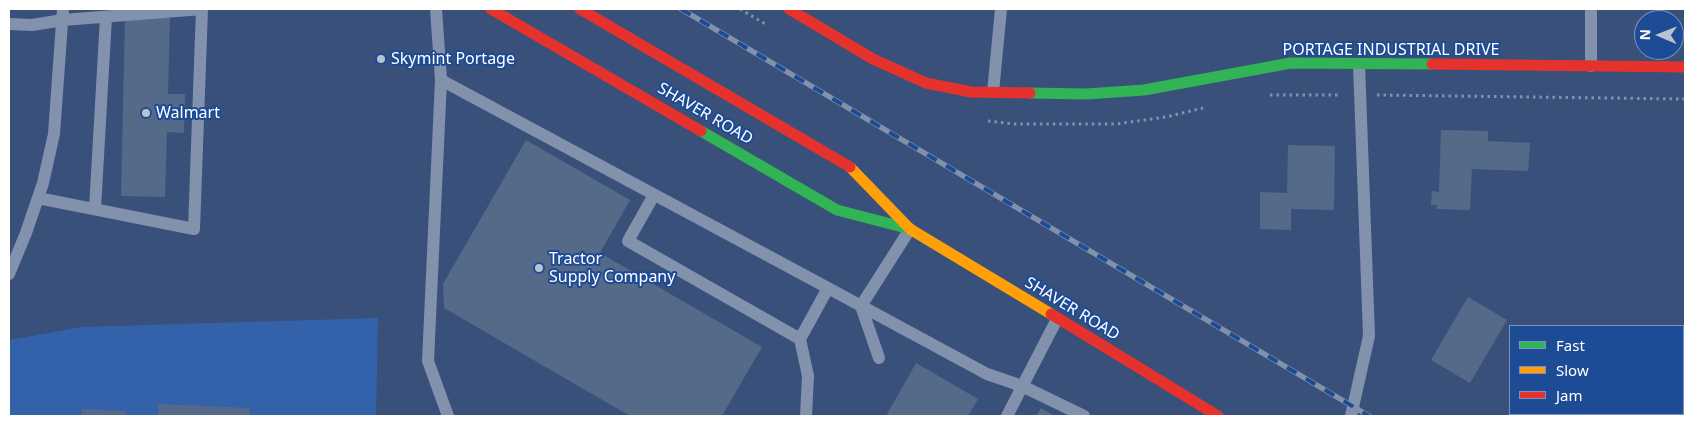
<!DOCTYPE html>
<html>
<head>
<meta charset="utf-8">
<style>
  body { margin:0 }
  #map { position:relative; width:1694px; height:425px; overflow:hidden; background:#39517a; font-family:"Noto Sans",sans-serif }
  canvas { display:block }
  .frame { position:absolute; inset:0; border:10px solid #fff; pointer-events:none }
  .legend { position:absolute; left:1509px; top:325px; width:175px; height:90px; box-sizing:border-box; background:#1e4b95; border:1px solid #7893bf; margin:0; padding:6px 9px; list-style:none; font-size:15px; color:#fff }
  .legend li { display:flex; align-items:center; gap:10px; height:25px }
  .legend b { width:25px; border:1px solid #7893bf }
  .north { position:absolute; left:1634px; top:10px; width:50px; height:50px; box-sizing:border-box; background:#1e4b95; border:1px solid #7893bf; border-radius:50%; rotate:271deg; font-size:14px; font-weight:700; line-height:20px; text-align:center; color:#fff }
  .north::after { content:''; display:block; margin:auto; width:18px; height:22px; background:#bac2d0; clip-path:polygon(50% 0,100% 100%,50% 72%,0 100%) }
</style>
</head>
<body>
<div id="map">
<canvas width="1694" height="425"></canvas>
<div class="frame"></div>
<ul class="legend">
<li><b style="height:6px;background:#30b455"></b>Fast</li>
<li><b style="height:6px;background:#ff9f0a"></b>Slow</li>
<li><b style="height:6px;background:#e5322d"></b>Jam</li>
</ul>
<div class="north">N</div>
</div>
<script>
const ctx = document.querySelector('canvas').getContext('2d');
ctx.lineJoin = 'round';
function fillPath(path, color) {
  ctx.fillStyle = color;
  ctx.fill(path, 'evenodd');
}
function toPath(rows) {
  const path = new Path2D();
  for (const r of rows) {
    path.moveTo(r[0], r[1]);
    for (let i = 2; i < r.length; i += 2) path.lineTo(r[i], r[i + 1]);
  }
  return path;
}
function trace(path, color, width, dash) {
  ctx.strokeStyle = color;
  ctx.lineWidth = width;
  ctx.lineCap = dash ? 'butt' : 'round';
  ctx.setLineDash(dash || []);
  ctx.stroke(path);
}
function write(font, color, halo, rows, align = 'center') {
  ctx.font = font + ' "Noto Sans",sans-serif';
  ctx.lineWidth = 4;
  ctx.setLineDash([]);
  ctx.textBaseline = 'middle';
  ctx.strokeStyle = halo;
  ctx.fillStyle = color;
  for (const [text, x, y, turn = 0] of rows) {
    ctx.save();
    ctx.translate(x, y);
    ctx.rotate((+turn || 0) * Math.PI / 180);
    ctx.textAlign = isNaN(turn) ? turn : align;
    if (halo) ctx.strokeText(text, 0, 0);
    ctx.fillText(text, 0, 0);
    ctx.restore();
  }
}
const green = toPath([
  [378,318,376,416,9,416,9,340,82,327]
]);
const building = toPath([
  [125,16,170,17,168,94,185,94,184,133,167,132,165,197,121,196],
  [1441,130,1488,131,1488,141,1530,143,1528,171,1472,169,1470,210,1437,209,1437,205,1431,205,1432,191,1439,192],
  [526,140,630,200,600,253,762,347,722,416,630,416,444,308,443,284],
  [1288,145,1335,146,1334,210,1291,209,1291,230,1260,229,1260,192,1287,193],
  [1468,297,1507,320,1470,383,1431,360],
  [916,363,978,399,968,416,886,416],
  [158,404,250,408,250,416,158,416],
  [1041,408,1055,416,1036,416],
  [82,409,126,411,126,416,81,416]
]);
const path = toPath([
  [740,9,767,25],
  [1270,95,1341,95],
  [1377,95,1685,99],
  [988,121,1015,124,1116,124,1166,117,1203,108]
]);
const lane = toPath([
  [436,9,441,80,828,288],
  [1591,9,1591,66],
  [9,24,32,25,63,20,202,9,194,229,38,198],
  [441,80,428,361,448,416],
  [993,92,1001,9],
  [654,195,628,241,800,339],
  [95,209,106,17],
  [9,274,26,233,43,183,54,134,63,9],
  [879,358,861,306,910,229],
  [806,416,808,376,800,339,828,288,987,374,1022,386,1084,416],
  [1007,416,1057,319],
  [1351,416,1369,336,1359,64]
]);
const fast = toPath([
  [1030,93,1086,94,1144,90,1291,63,1432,64],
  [701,131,837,210,910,229]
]);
const slow = toPath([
  [850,167,910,229,1051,314]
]);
const jam = toPath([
  [491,9,701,131],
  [580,9,850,167],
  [789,9,873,59,926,83,971,92,1030,93],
  [1432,64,1685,67],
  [1051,314,1218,416]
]);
const rail = toPath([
  [681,9,1369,416]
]);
const markers = [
  [381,59,5,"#bac2d0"],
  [146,113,5,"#bac2d0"],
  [539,268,5,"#bac2d0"]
];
const streetNames = [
  ["PORTAGE INDUSTRIAL DRIVE",1391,50],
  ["SHAVER ROAD",705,114,30],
  ["SHAVER ROAD",1072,309,31]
];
const poiNames = [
  ["Skymint Portage",391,59],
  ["Walmart",156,113],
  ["Tractor",549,259],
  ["Supply Company",549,277]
];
fillPath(green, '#3361aa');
fillPath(building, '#556989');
trace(path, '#8292ad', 3, [2.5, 4]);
trace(lane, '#8292ad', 12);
trace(fast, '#30b455', 11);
trace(slow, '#ff9f0a', 11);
trace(jam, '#e5322d', 11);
trace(rail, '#8191ab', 5.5);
trace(rail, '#1e4b95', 4, [11]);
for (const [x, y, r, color] of markers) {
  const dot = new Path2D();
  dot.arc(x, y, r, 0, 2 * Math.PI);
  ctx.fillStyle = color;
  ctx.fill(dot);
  trace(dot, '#1e4b95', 2);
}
write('16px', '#fff', '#1e4b95', streetNames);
write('16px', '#fff', '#1e4b95', poiNames, 'left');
</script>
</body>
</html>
